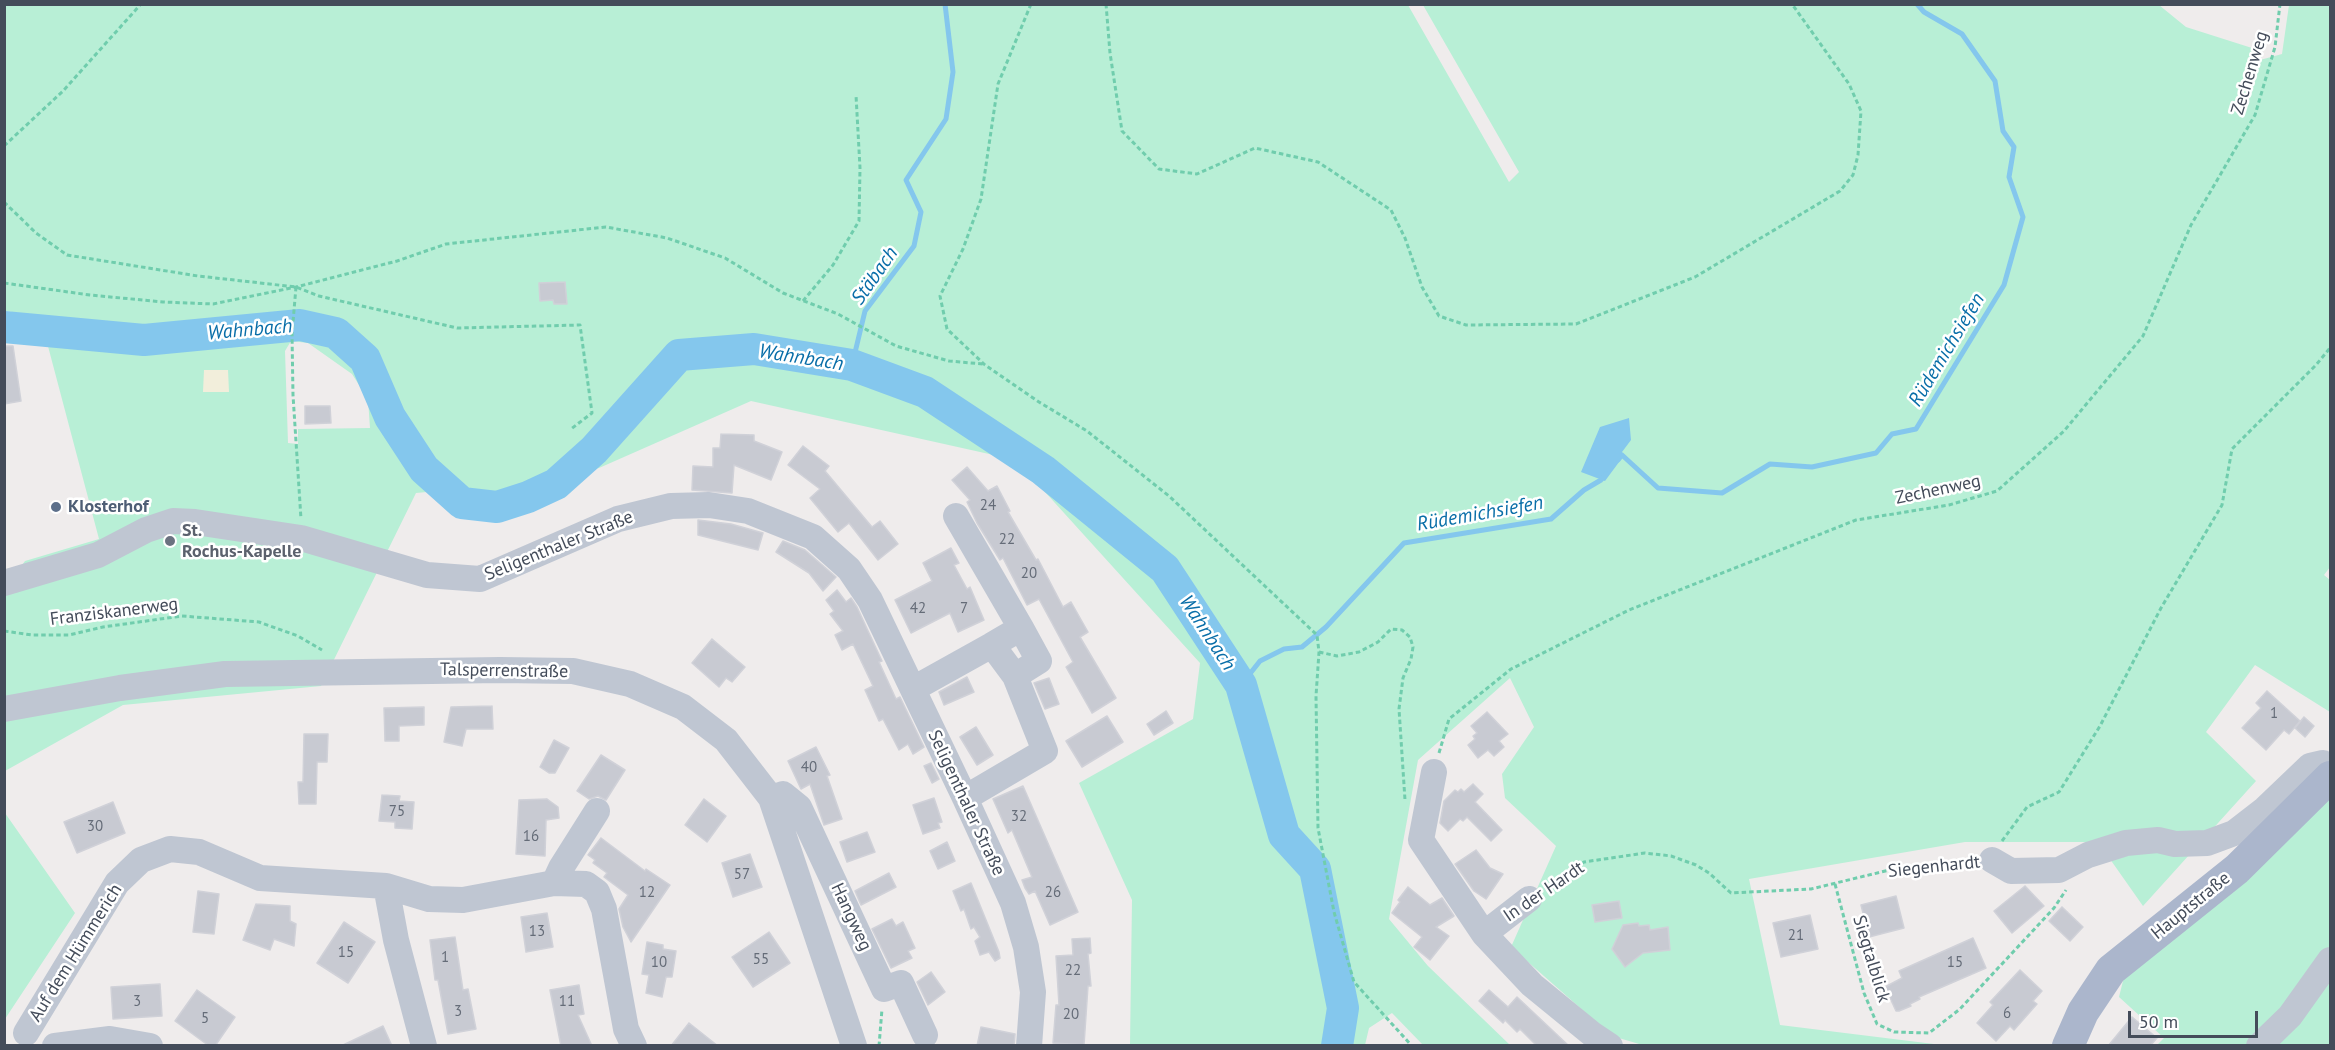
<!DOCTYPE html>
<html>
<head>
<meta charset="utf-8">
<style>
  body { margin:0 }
  #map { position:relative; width:2335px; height:1050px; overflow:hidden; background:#efecec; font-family:"PT Sans",sans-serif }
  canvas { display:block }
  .frame { position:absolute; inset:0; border:6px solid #444c5a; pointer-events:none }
  .scale { position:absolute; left:2128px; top:1011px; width:130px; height:27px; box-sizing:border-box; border:3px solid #444c5a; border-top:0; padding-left:8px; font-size:18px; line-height:21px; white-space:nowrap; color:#444c5a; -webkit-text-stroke:4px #fff; paint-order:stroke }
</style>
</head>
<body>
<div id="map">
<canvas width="2335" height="1050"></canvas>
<div class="frame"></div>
<div class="scale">50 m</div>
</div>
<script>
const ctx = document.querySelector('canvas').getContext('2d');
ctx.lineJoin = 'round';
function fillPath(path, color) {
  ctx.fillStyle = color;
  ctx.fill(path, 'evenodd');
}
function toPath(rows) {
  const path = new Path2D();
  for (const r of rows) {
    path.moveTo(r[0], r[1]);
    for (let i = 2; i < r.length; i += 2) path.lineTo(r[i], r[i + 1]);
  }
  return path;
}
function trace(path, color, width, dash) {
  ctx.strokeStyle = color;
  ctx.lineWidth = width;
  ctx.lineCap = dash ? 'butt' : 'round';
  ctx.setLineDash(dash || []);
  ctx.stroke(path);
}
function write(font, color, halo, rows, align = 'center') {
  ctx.font = font + ' "PT Sans",sans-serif';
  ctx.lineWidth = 5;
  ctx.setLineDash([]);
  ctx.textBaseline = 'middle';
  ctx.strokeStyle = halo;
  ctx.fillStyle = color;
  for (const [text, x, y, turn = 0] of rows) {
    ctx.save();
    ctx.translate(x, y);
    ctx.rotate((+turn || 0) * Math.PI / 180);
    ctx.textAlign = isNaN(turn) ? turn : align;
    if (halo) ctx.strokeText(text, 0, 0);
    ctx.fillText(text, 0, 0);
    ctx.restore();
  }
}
const green = toPath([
  [5,5,1408,5,1509,182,1519,172,1423,5,2159,5,2186,27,2252,48,2260,60,2282,54,2289,5,2330,5,2330,567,2324,575,2330,580,2330,712,2255,665,2206,732,2256,781,2143,906,2098,842,1965,842,1749,879,1780,1025,1942,1045,1646,1046,1612,1036,1511,947,1556,846,1505,798,1502,774,1534,727,1510,678,1418,760,1389,919,1428,966,1510,1045,1423,1045,1392,1013,1369,1028,1365,1045,1130,1045,1132,900,1079,783,1193,719,1200,663,1016,460,751,401,599,468,505,493,449,490,416,493,321,686,123,705,5,771,5,575,17,572,25,561,99,539,40,316,5,311],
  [291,341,308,343,352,374,368,399,370,428,298,429,298,444,288,443,285,351],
  [2330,786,2330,1045,2157,1045,2164,1038,2119,997,2125,973],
  [5,813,75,913,5,1019,4,1019]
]);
const sand = toPath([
  [204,370,228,370,229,392,203,392]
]);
const water = toPath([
  [1629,418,1631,440,1622,452,1622,458,1605,481,1581,472,1600,427]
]);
const stream = toPath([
  [852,365,865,311,914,246,921,212,906,180,946,119,953,72,945,4],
  [1618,460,1622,455,1658,488,1722,493,1770,464,1812,467,1876,453,1892,434,1916,429,2004,285,2023,217,2009,177,2014,147,2003,131,1995,81,1962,34,1924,12,1917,4],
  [1241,685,1260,661,1284,649,1302,647,1326,627,1404,543,1551,519,1584,490,1601,480,1606,474]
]);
const river = toPath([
  [4,327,144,340,300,325,336,333,365,359,390,417,424,469,462,503,497,507,528,497,556,484,594,450,679,355,754,349,852,365,925,392,1043,470,1165,569,1241,685,1284,835,1315,869,1343,1008,1337,1046]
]);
const building = toPath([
  [565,282,567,304,554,304,553,300,540,301,539,283,565,282],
  [4,346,13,346,21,401,4,404,4,346],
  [305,406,330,406,331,423,305,424,305,406],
  [721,434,754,435,754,441,782,452,771,480,734,465,732,493,692,490,693,466,713,467,713,448,720,448,721,434],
  [803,446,829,466,825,471,872,527,880,521,898,544,878,560,849,523,838,532,810,498,820,489,788,465,803,446],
  [967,467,988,491,997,486,1010,511,1008,512,1036,560,1038,559,1063,607,1071,602,1088,632,1080,637,1116,698,1092,713,1066,667,1073,662,1039,599,1027,605,1003,558,1000,560,977,523,967,502,970,500,952,480,967,467],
  [698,520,731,524,763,533,758,550,698,535,698,520],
  [783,541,805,550,836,577,823,591,809,573,776,552,783,541],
  [951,548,959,563,954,565,967,589,970,587,984,620,958,632,950,613,911,633,895,600,932,581,923,563,951,548],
  [837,590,846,602,851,598,857,607,882,661,879,662,896,699,900,697,924,747,913,754,908,744,899,750,883,719,879,721,865,690,873,686,853,644,842,650,835,635,843,631,830,614,834,611,826,600,837,590],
  [712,639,745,667,732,682,726,678,719,687,692,663,712,639],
  [967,677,974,692,944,705,939,692,967,677],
  [1049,678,1059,704,1045,709,1034,683,1049,678],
  [2267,691,2300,721,2289,734,2284,730,2266,750,2242,728,2261,708,2256,703,2267,691],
  [492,706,493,729,466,729,462,746,444,742,451,707,492,706],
  [424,707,424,725,399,726,399,741,385,741,384,708,424,707],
  [1166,711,1173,723,1154,735,1147,724,1166,711],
  [1487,712,1508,734,1499,741,1504,747,1494,756,1488,750,1478,758,1468,745,1475,739,1473,736,1477,733,1471,726,1487,712],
  [1107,716,1123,742,1082,767,1066,741,1107,716],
  [2304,717,2314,726,2305,737,2295,728,2304,717],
  [976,727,993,755,977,765,960,737,976,727],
  [304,734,328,734,327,762,317,762,316,804,299,804,298,782,303,782,304,734],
  [554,740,569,748,555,773,549,773,540,767,554,740],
  [816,747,830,775,827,776,842,819,824,825,810,784,801,789,788,761,816,747],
  [601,755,625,770,606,800,598,796,589,799,577,791,601,755],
  [931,763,939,779,932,783,924,766,931,763],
  [1473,784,1483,794,1475,802,1502,830,1491,841,1467,817,1463,821,1460,819,1448,831,1440,823,1444,801,1455,790,1458,792,1461,789,1464,792,1473,784],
  [1023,786,1078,912,1050,925,1035,891,1029,894,1025,888,1022,880,1032,877,1012,830,1008,833,993,799,1023,786],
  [382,795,400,796,399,801,414,802,412,829,395,828,395,822,379,821,382,795],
  [934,798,942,822,938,823,940,828,923,834,913,805,934,798],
  [547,799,558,807,559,818,546,820,545,856,516,854,519,800,547,799],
  [704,799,726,816,707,842,685,825,704,799],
  [113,802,125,833,77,853,64,822,113,802],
  [867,832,875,852,847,862,840,842,867,832],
  [601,838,645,871,646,869,670,885,631,942,623,927,619,909,628,895,604,877,607,873,593,863,595,860,588,855,601,838],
  [947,842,955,861,938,869,930,851,947,842],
  [1476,850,1490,868,1503,874,1486,899,1474,891,1455,864,1476,850],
  [750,854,762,887,733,897,722,863,750,854],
  [889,873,896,887,861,905,855,891,889,873],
  [971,883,999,952,1000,958,995,961,989,952,980,955,975,941,980,937,974,927,971,929,964,909,961,911,953,891,971,883],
  [2025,886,2044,906,2012,933,1994,911,2025,886],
  [1408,887,1430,905,1442,898,1454,916,1436,927,1449,936,1430,960,1414,947,1422,937,1392,913,1400,902,1398,900,1408,887],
  [198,891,219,894,214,934,193,932,198,891],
  [1896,896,1904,928,1869,937,1861,905,1896,896],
  [1619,901,1622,918,1595,922,1592,905,1619,901],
  [256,904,290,906,290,921,296,924,294,946,274,939,270,950,243,940,256,904],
  [2062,907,2083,927,2070,941,2049,921,2062,907],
  [547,913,553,947,526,952,521,917,547,913],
  [1810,915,1818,949,1781,957,1773,923,1810,915],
  [892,919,896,926,903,922,915,948,908,951,912,958,891,968,872,929,892,919],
  [344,922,375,942,348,983,317,963,344,922],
  [1638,923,1639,926,1649,925,1650,930,1668,927,1670,950,1643,953,1625,967,1612,949,1623,925,1638,923],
  [769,932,790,963,753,987,732,957,769,932],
  [455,937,463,990,468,989,476,1029,448,1034,438,980,435,980,430,940,455,937],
  [1090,938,1091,953,1088,954,1091,986,1088,986,1084,1045,1053,1043,1056,1005,1059,1005,1056,956,1073,955,1072,939,1090,938],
  [1973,938,1986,968,1919,997,1920,999,1910,1004,1911,1006,1899,1011,1896,1011,1885,987,1902,978,1899,971,1973,938],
  [647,942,663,945,663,949,676,951,672,977,666,977,662,997,646,993,649,975,642,974,647,942],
  [2020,970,2042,991,2033,1001,2037,1004,2014,1030,2010,1026,1996,1041,1977,1023,1993,1005,1990,1002,2020,970],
  [931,972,945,992,928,1005,917,982,931,972],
  [160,984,162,1016,113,1019,111,987,160,984],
  [579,985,584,1014,578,1015,592,1046,561,1046,550,990,579,985],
  [197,990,235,1017,215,1046,209,1046,175,1021,197,990],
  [1489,990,1508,1007,1517,997,1569,1046,1537,1046,1520,1029,1517,1032,1505,1020,1503,1023,1479,1001,1489,990],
  [2132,1017,2157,1038,2150,1046,2108,1046,2132,1017],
  [689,1023,718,1046,671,1046,689,1023],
  [383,1026,392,1046,341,1046,383,1026],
  [981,1027,1015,1034,1014,1046,977,1046,981,1027]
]);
const path = toPath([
  [1031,4,998,84,981,199,963,249,940,296,947,329,985,365,1039,402,1087,431,1169,496,1317,635,1319,652,1316,696,1318,828,1334,912,1354,982,1412,1046],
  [1106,4,1110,53,1122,131,1159,169,1197,174,1255,148,1318,162,1391,210,1405,238,1422,287,1439,316,1466,325,1576,324,1695,277,1840,191,1853,175,1858,155,1861,111,1849,84,1792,4],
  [4,146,63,91,141,4],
  [4,202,36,233,67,255,198,276,296,287,319,296,457,328,580,325,592,413,571,429],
  [4,283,90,295,163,302,213,304,296,287,397,261,446,244,606,227,667,238,725,258,783,293,838,314,896,346,949,361,983,364],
  [296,287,292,334,293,395,301,519],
  [803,301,833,265,859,221,860,168,856,95],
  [4,631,32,635,69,635,103,627,182,616,259,622,298,636,322,650],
  [1319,652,1337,656,1359,652,1378,642,1391,629,1402,630,1410,637,1413,647,1411,659,1403,678,1399,709,1405,800],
  [1439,753,1449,719,1511,669,1629,610,1856,520,1949,505,1997,491,2064,431,2143,336,2191,225,2255,115,2275,47,2280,4],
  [2002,841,2027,807,2059,792,2100,726,2161,608,2222,505,2232,449,2316,365,2330,348],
  [1835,884,1864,993,1877,1024,1894,1032,1929,1033,1960,1009,2054,908,2066,890],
  [1545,889,1584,862,1645,853,1671,856,1696,865,1709,873,1731,893,1811,889,1902,867,1971,862],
  [879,1046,882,1009]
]);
const minor = toPath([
  [956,516,1021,628,992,645],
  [4,583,98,555,146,530,173,521,195,522,301,538,427,575,480,579,618,519,671,506,709,505,748,511,813,537,849,569,870,600,965,798,1013,903,1026,947,1033,992,1029,1046],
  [1015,676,1039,661,1021,628],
  [913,689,992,645,1015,676,1045,751,965,798],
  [4,709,120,688,225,674,500,670,573,671,630,684,683,707,726,740,771,798,854,1046],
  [1434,772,1421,840,1484,934,1532,985,1592,1034,1610,1046],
  [771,798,783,794,799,807,884,989,901,983,925,1035],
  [1992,860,2011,871,2059,870,2088,855,2126,843,2158,840,2175,844,2207,843,2234,833,2265,809,2310,766,2323,763,2330,769],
  [554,883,561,868,597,811],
  [386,886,396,940,424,1046],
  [1484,934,1529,899],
  [26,1033,117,883,141,860,170,849,199,852,260,878,386,886,429,899,463,900,554,883,586,884,597,892,604,909,626,1029,634,1046],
  [55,1046,110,1039,150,1046],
  [2259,1046,2290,1016,2330,960]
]);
const major = toPath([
  [2068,1046,2083,1012,2111,970,2237,869,2330,777]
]);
const markers = [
  [56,507,6,"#5c6f8a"],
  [170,541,6,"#6b7280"]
];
const numberNames = [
  ["24",988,506],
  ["22",1007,540],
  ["20",1029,574],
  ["42",918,609],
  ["7",964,609],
  ["1",2274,714],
  ["40",809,768],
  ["75",397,812],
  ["32",1019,817],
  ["30",95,827],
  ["16",531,837],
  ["57",742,875],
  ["12",647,893],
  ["26",1053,893],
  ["13",537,932],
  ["21",1796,936],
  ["15",346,953],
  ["1",445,958],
  ["55",761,960],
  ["10",659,963],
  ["15",1955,963],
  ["22",1073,971],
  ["3",137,1002],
  ["11",567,1002],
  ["3",458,1012],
  ["6",2007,1014],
  ["20",1071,1015],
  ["5",205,1019]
];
const streetNames = [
  ["Zechenweg",2250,73,-73],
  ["Zechenweg",1938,490,-12],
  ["Seligenthaler Straße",559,546,-22],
  ["Franziskanerweg",114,612,-7],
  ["Talsperrenstraße",504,671,1],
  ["Seligenthaler Straße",966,803,65],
  ["Siegenhardt",1934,867,-6],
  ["In der Hardt",1544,892,-34],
  ["Hauptstraße",2191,906,-39],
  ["Hangweg",851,917,65],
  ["Auf dem Hümmerich",76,953,-58],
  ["Siegtalblick",1871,959,73]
];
const serviceNames = [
  ["Klosterhof",68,507]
];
const worshipNames = [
  ["St.",182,531],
  ["Rochus-Kapelle",182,552]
];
const waterNames = [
  ["Stäbach",875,276,-55],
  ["Wahnbach",250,330,-5],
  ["Rüdemichsiefen",1947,350,-59],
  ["Wahnbach",801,358,9],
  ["Rüdemichsiefen",1480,514,-10],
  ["Wahnbach",1207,633,57]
];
fillPath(green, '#b8efd6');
fillPath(sand, '#f2eedb');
fillPath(water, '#84c7ed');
trace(stream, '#84c7ed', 5);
trace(river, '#84c7ed', 32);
fillPath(building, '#c8cad2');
trace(building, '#d0d1d8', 1.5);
trace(path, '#70cdad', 3, [4.5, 3]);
trace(minor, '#bfc6d2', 26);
trace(major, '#abb6cc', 32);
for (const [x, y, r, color] of markers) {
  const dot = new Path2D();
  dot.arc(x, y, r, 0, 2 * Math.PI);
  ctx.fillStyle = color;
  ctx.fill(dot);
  trace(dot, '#fff', 2);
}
write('15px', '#656c78', null, numberNames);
write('18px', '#444c5a', '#fff', streetNames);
write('bold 18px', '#4e5e75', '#fff', serviceNames, 'left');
write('bold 18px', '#5b616d', '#fff', worshipNames, 'left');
write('italic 20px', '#096ea8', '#fff', waterNames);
</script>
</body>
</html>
